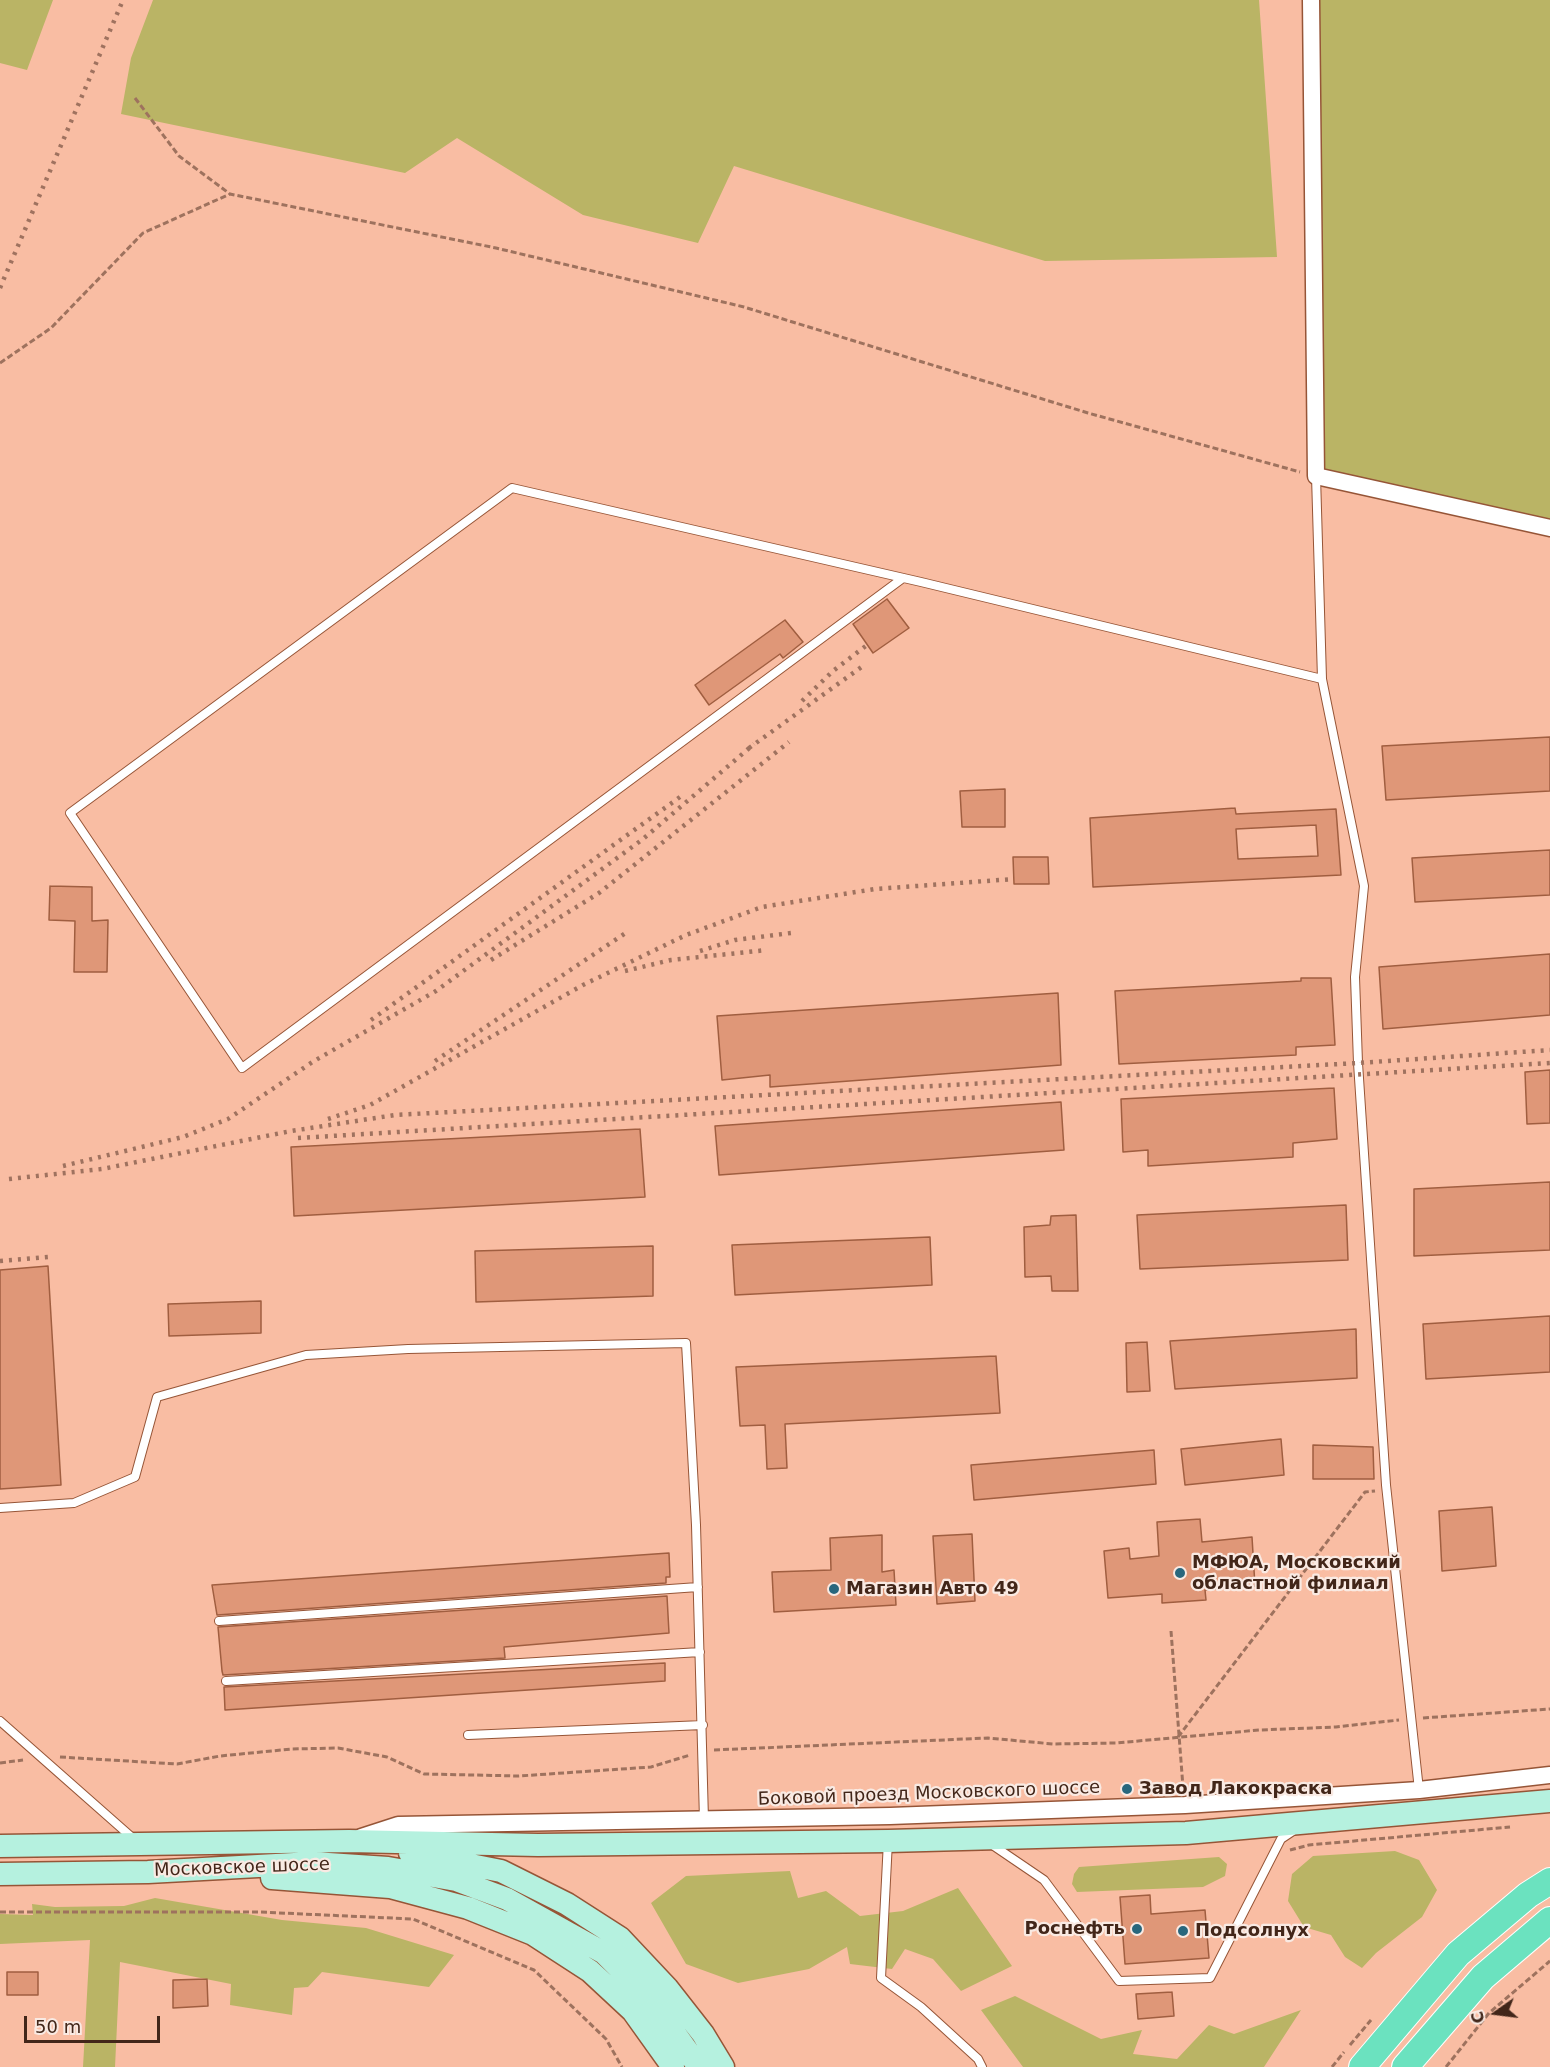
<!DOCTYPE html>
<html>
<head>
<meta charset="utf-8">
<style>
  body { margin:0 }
  #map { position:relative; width:1550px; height:2067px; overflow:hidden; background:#f9bda3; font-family:"DejaVu Sans",sans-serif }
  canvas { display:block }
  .north { position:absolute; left:1466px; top:1983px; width:60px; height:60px; -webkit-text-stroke:4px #f9eae3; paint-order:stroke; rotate:256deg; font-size:16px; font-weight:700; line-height:24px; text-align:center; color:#422619 }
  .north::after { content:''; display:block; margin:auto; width:21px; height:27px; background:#422619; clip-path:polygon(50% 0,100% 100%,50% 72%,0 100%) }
  .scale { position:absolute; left:24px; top:2016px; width:136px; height:27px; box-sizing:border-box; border:3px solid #422619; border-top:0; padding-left:8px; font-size:18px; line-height:21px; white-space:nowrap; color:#422619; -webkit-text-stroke:4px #f9eae3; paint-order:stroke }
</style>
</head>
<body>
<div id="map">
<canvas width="1550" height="2067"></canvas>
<div class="north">С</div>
<div class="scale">50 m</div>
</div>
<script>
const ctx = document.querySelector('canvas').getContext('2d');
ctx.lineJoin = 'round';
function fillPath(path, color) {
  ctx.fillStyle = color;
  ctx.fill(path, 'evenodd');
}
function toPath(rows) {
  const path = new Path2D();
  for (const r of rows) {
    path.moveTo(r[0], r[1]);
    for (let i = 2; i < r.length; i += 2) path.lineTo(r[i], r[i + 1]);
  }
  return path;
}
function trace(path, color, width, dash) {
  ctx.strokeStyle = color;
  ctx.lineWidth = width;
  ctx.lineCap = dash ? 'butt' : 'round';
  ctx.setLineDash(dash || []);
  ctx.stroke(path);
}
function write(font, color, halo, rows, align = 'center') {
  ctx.font = font + ' "DejaVu Sans",sans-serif';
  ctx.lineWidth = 4.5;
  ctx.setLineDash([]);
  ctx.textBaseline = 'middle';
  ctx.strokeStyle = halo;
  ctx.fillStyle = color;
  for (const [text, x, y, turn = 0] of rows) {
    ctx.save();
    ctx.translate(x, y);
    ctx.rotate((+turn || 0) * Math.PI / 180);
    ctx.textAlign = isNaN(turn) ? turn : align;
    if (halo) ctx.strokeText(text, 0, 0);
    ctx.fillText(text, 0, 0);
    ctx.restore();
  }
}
const green = toPath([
  [0,0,53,0,27,70,0,63],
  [153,0,1259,0,1277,257,1045,261,734,166,698,243,583,215,457,138,405,173,121,114,131,58],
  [1319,0,1550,0,1550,528,1316,476,1314,289,1323,290],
  [1395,1851,1419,1860,1437,1890,1422,1917,1376,1953,1362,1968,1345,1957,1331,1935,1304,1927,1288,1901,1292,1874,1313,1856],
  [1219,1857,1227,1864,1225,1876,1203,1887,1077,1892,1072,1884,1074,1874,1079,1867],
  [790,1871,798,1898,826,1891,860,1916,903,1911,958,1888,1012,1966,961,1991,933,1959,905,1949,892,1969,850,1964,847,1947,809,1969,738,1983,686,1964,651,1903,686,1876],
  [155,1898,282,1920,366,1928,454,1955,429,1987,322,1972,308,1987,294,1988,292,2015,230,2005,231,1984,120,1962,115,2067,83,2067,90,1940,0,1944,0,1914,33,1915,32,1904,55,1907,124,1906],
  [1015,1996,1101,2039,1142,2030,1133,2054,1177,2059,1209,2025,1234,2034,1301,2010,1264,2067,1023,2067,981,2010]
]);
const building = toPath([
  [887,599,909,628,873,653,853,624,887,599],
  [785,620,803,642,783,658,780,654,709,705,695,685,785,620],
  [1550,737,1550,791,1386,800,1382,746,1550,737],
  [1005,789,1005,827,962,827,960,791,1005,789],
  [1235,808,1236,814,1336,809,1341,875,1093,887,1090,818,1235,808],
  [1316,825,1318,856,1238,859,1236,829,1316,825],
  [1550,850,1550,895,1415,902,1412,858,1550,850],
  [1013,857,1048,857,1049,884,1014,884,1013,857],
  [50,886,92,887,92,921,108,920,107,972,74,972,75,921,49,920,50,886],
  [1550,954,1550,1015,1383,1029,1379,967,1550,954],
  [1301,978,1331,978,1335,1045,1296,1047,1296,1055,1119,1064,1115,991,1301,981,1301,978],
  [1058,993,1061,1065,770,1087,770,1075,722,1080,717,1016,1058,993],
  [1550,1070,1550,1123,1527,1124,1525,1072,1550,1070],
  [1334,1088,1337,1139,1293,1143,1293,1157,1148,1166,1148,1150,1123,1152,1121,1099,1334,1088],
  [1061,1102,1064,1150,719,1175,715,1126,1061,1102],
  [640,1129,645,1197,294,1216,291,1147,640,1129],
  [1550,1182,1550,1250,1414,1256,1414,1189,1550,1182],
  [1346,1205,1348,1260,1140,1269,1137,1215,1346,1205],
  [1076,1215,1078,1291,1052,1291,1051,1276,1025,1277,1024,1227,1050,1225,1051,1216,1076,1215],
  [930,1237,932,1285,735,1295,732,1245,930,1237],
  [653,1246,653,1296,476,1302,475,1251,653,1246],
  [48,1266,61,1485,0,1489,0,1270,48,1266],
  [261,1301,261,1333,169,1336,168,1304,261,1301],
  [1550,1316,1550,1372,1426,1379,1423,1324,1550,1316],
  [1356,1329,1357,1378,1175,1389,1170,1341,1356,1329],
  [1147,1342,1150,1391,1127,1392,1126,1343,1147,1342],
  [996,1356,1000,1413,785,1424,787,1468,767,1469,765,1425,740,1426,736,1367,996,1356],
  [1281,1439,1284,1475,1185,1485,1181,1449,1281,1439],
  [1313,1445,1373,1447,1374,1479,1313,1479,1313,1445],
  [1154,1450,1156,1484,974,1500,971,1465,1154,1450],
  [1492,1507,1496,1566,1442,1571,1439,1511,1492,1507],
  [1200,1519,1202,1542,1252,1537,1255,1586,1205,1590,1206,1600,1162,1603,1162,1594,1108,1598,1104,1551,1129,1548,1130,1559,1159,1556,1157,1522,1200,1519],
  [972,1534,975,1601,937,1604,933,1536,972,1534],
  [882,1535,882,1572,894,1570,896,1605,774,1612,772,1572,831,1570,830,1538,882,1535],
  [669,1553,670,1577,666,1577,666,1583,217,1615,212,1585,669,1553],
  [667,1596,669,1633,504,1647,505,1658,223,1675,222,1671,218,1627,667,1596],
  [665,1663,665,1681,225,1710,224,1687,665,1663],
  [1150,1895,1151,1914,1205,1910,1209,1958,1125,1964,1120,1897,1150,1895],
  [7,1972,38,1972,38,1995,7,1995,7,1972],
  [207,1979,208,2006,173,2008,173,1980,207,1979],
  [1172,1992,1174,2016,1138,2019,1136,1994,1172,1992]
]);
const path = toPath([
  [135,98,179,156,230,194],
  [0,363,51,328,143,233,230,194,496,248,744,307,1088,413,1300,472],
  [1171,1631,1183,1787],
  [1423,1718,1550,1709],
  [1178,1737,1365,1492,1375,1491],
  [714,1750,988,1738,1053,1744,1116,1743,1259,1730,1336,1727,1399,1720],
  [60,1757,177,1764,220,1756,292,1749,338,1748,387,1757,424,1774,519,1776,651,1767,690,1755],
  [0,1763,23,1760],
  [1290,1850,1309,1845,1510,1827],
  [0,1912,259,1912,413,1919,534,1970,606,2039,622,2067],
  [1350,2045,1371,2020],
  [1332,2067,1344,2052],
  [1446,2067,1489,2013,1550,1961]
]);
const lane = toPath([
  [1316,476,1322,679],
  [903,578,242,1068,70,813,512,488,921,582,1322,679,1364,886,1355,977,1358,1063,1386,1485,1419,1790],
  [0,1508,74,1503,135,1477,157,1397,306,1355,408,1349,686,1343,696,1525,704,1820],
  [219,1621,698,1587],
  [226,1681,700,1652],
  [0,1721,136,1841],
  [468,1735,703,1725],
  [888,1841,881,1978,921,2007,978,2059,982,2067],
  [991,1844,1044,1880,1119,1981,1210,1978,1281,1839,1293,1831]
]);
const street = toPath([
  [1311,0,1316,476,1550,528],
  [361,1837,398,1825,890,1816,1185,1805,1419,1790,1550,1775]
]);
const secondary = toPath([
  [0,1846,349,1841,538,1845,888,1841,1186,1833,1550,1801],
  [410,1853,501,1871,567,1904,620,1938,667,1988,703,2034,723,2067],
  [0,1874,148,1872,313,1863,388,1868,456,1880,507,1899,604,1953,649,1998,699,2067],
  [272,1878,390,1887,468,1908,533,1934,590,1971,633,2011,673,2067]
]);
const primary = toPath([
  [1362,2067,1458,1954,1528,1895,1550,1881],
  [1405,2067,1483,1977,1550,1920]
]);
const rail = toPath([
  [0,288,123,0],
  [802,701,833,671,867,645],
  [749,748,863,666],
  [700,951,735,940,791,933],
  [491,960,599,893,789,742],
  [625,971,671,960,767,950],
  [371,1020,680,797],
  [435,1061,627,932],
  [328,1119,370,1105,583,985,686,935,762,907,875,889,1014,879],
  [298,1138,1550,1063],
  [63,1166,183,1137,228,1119,314,1061,436,991,643,839,754,744],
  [9,1179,102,1169,291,1131,395,1115,1358,1063,1550,1050],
  [0,1261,49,1257]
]);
const markers = [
  [1180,1573,6,"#29677d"],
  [834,1589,6,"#29677d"],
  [1127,1789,6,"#29677d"],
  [1137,1929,6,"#29677d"],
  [1183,1931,6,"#29677d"]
];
const poiNames = [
  ["МФЮА, Московский",1192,1563],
  ["областной филиал",1192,1584],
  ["Магазин Авто 49",846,1589],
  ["Завод Лакокраска",1139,1789],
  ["Роснефть",1125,1929,"right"],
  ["Подсолнух",1195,1931]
];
const streetNames = [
  ["Боковой проезд Московского шоссе",929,1794,-2],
  ["Московское шоссе",242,1868,-2]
];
fillPath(green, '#bab465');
fillPath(building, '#df9778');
trace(building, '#a05e40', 1.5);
trace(lane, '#965537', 10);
trace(street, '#965537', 19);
trace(secondary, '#965537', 25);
trace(primary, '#fff', 28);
trace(path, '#9e725e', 3, [6, 3]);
trace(lane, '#fff', 8);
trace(street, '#fff', 16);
trace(secondary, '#b5f1df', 22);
trace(primary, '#6be2bf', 26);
trace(rail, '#9f725f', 4.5, [3, 6]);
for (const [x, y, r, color] of markers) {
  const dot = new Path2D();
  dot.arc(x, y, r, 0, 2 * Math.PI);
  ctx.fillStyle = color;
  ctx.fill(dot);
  trace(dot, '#f9eae3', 2);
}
write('bold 18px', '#422619', '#f9eae3', poiNames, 'left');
write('18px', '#422619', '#f9eae3', streetNames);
</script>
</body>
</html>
